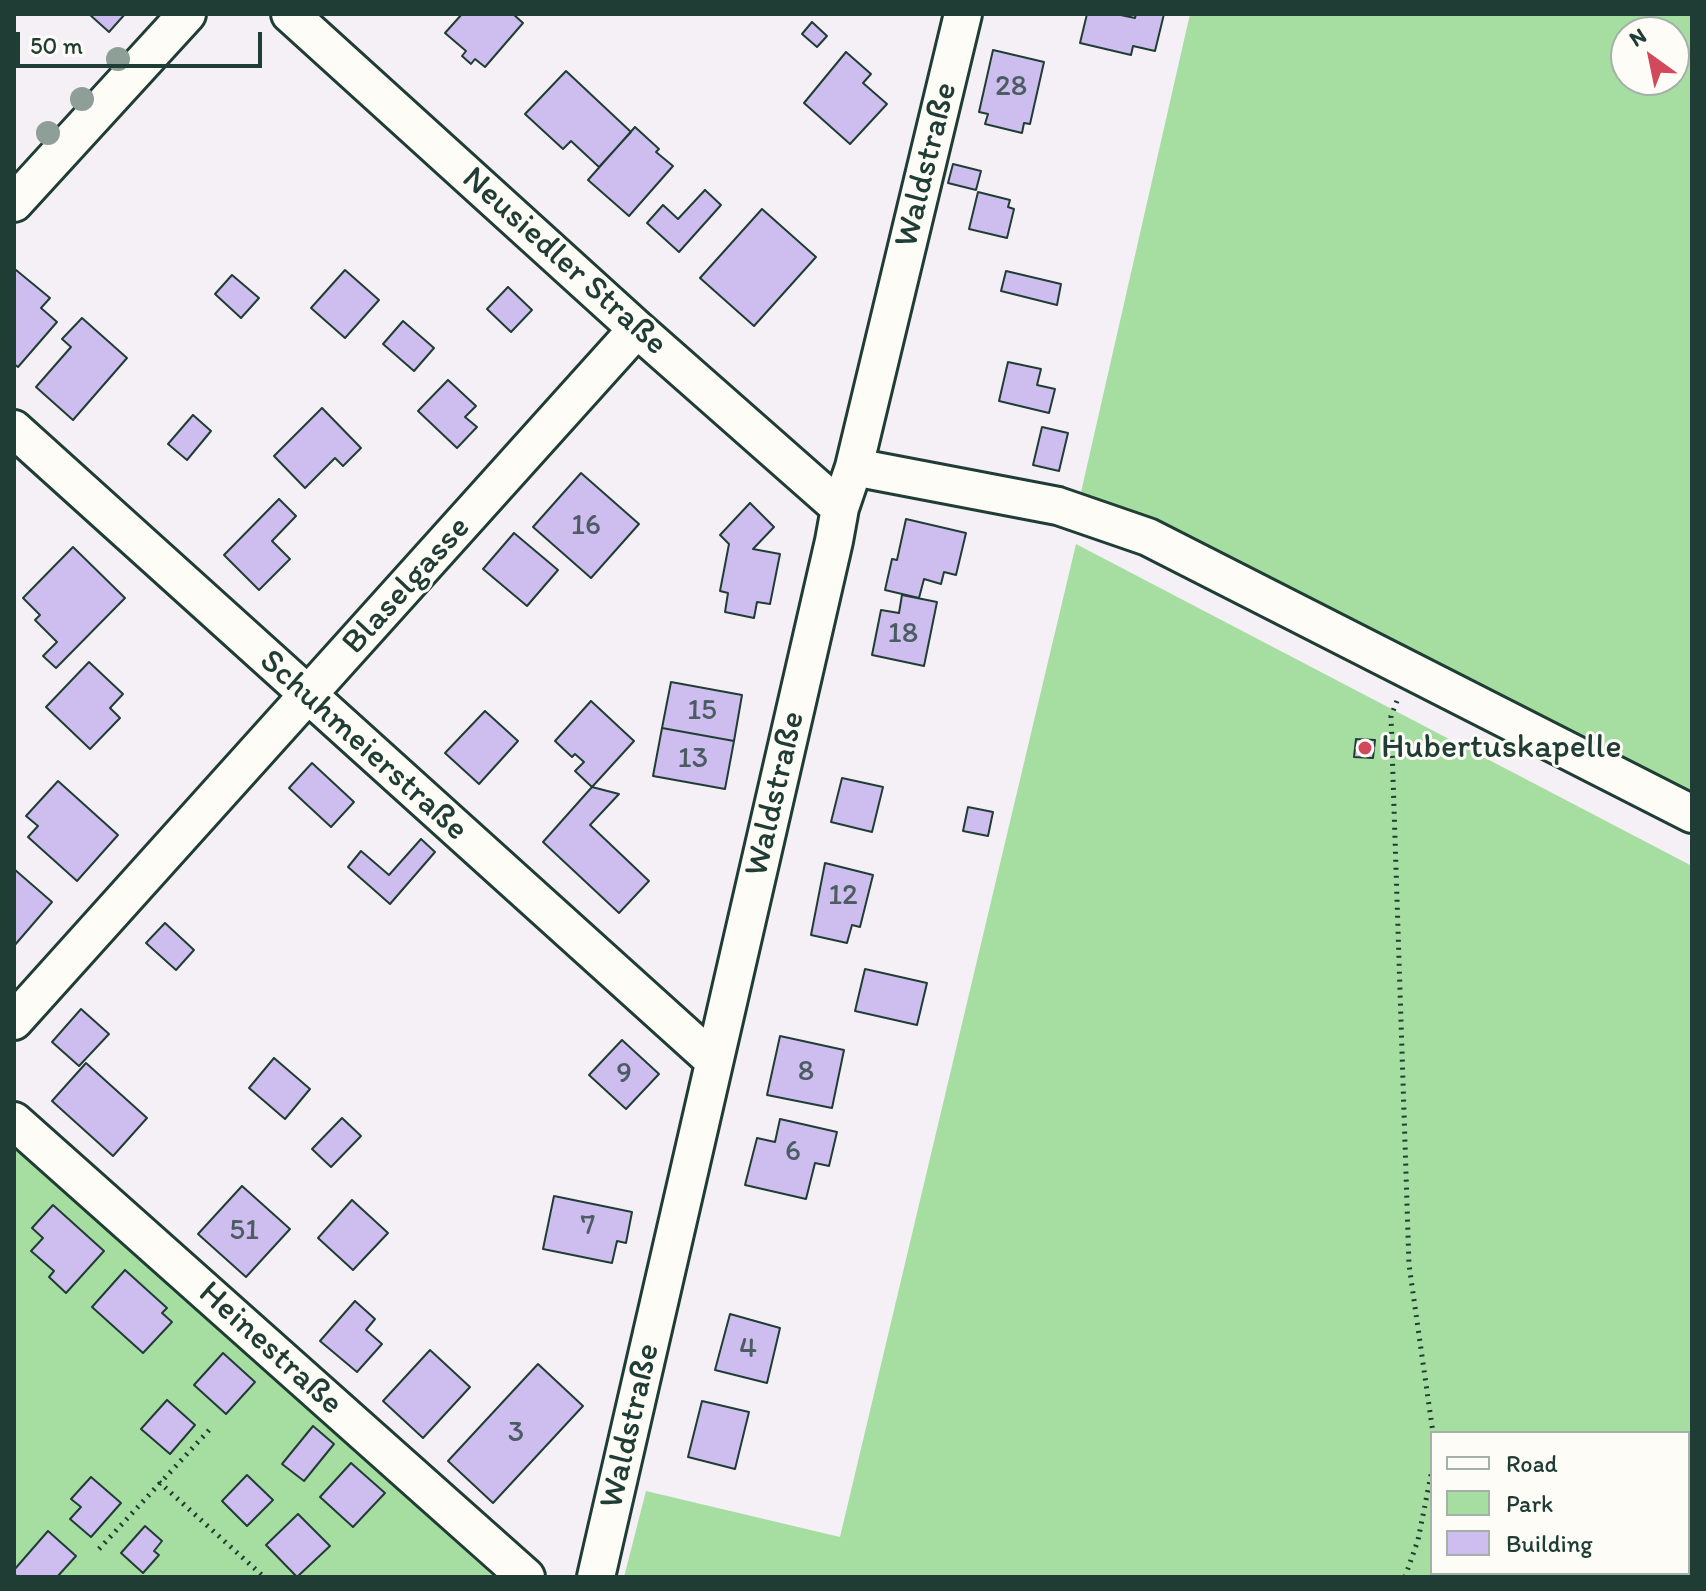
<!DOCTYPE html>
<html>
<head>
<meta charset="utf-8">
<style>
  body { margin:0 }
  #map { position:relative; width:1706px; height:1591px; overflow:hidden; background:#f4f0f5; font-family:Itim,sans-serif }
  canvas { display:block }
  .frame { position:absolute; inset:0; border:16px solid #1f3d34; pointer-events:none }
  .legend { position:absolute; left:1430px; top:1431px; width:260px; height:144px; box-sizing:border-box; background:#fdfcf7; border:2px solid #a4b0a9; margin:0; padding:10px 14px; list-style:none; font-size:24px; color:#1f3d34 }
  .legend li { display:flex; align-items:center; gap:16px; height:40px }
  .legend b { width:40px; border:2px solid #a4b0a9 }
  .north { position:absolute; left:1610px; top:16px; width:80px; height:80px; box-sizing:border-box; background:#fdfcf7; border:2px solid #a4b0a9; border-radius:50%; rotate:327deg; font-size:22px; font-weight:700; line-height:32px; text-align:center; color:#1f3d34 }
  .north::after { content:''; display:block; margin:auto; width:28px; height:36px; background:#d1495b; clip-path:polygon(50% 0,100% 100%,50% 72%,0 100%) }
  .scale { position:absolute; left:16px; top:32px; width:246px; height:36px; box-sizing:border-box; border:4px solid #1f3d34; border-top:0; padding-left:10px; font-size:24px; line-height:28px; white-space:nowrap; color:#1f3d34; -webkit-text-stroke:6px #fdfcf7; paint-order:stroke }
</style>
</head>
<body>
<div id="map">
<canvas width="1706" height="1591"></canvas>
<div class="frame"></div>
<ul class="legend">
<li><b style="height:10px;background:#fdfcf7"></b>Road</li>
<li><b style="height:22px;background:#a6dea2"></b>Park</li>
<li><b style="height:22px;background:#cebeef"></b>Building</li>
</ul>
<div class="north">N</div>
<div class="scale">50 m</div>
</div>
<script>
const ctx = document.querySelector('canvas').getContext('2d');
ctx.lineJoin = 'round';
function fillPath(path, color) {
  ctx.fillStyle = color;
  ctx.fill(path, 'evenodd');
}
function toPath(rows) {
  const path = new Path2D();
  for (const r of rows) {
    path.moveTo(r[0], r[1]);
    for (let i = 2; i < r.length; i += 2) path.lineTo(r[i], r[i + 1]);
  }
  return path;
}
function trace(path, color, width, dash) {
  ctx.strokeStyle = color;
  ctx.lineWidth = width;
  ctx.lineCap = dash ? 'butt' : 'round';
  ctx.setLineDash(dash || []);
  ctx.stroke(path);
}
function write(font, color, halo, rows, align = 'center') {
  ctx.font = font + ' Itim,sans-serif';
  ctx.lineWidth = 6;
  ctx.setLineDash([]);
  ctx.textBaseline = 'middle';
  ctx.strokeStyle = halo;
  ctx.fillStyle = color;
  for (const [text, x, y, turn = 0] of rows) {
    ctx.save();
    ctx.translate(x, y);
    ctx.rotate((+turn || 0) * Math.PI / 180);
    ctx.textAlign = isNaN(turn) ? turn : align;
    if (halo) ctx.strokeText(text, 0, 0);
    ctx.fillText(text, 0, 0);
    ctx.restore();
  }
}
const green = toPath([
  [1190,14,1692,14,1692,799,1079,501],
  [1626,32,1674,32,1674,80,1626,80],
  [1076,544,1692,866,1692,1577,624,1577,646,1491,840,1537],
  [1432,1433,1688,1433,1688,1573,1432,1573],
  [14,1143,285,1388,494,1577,14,1577]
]);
const building = toPath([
  [89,14,125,14,109,32,89,14],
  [462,14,513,14,523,23,485,67,475,59,471,64,462,56,466,51,445,33,462,14],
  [1087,14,1116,14,1135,18,1136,14,1164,14,1155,51,1133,46,1131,55,1080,43,1087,14],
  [812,22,827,36,817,47,802,34,812,22],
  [993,50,1044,62,1030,124,1024,123,1022,133,985,124,988,114,979,112,993,50],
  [846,52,871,74,863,83,887,104,850,144,804,103,846,52],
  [566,71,631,132,599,167,571,141,563,149,525,114,566,71],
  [635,127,659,149,656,152,673,166,629,216,588,180,635,127],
  [953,164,981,171,976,190,948,183,953,164],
  [705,190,721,205,679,252,647,223,663,205,678,219,705,190],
  [978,192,1010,200,1008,207,1014,209,1007,238,969,229,978,192],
  [762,209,816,257,754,326,700,278,762,209],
  [16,270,50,298,41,308,57,322,18,367,14,364,14,273,16,270],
  [345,270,379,300,345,338,311,308,345,270],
  [1006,271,1061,284,1057,305,1001,291,1006,271],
  [232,275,259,298,241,318,215,294,232,275],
  [508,287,532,310,511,332,487,309,508,287],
  [82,318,127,358,73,420,36,387,71,347,62,339,82,318],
  [403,321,434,348,414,371,383,344,403,321],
  [1008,362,1041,369,1037,385,1055,389,1049,413,999,401,1008,362],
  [448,380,476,406,465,417,477,427,457,448,418,411,448,380],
  [322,408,361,448,343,466,335,458,305,488,274,456,322,408],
  [193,415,211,431,187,460,168,444,193,415],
  [1042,427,1068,433,1059,471,1033,465,1042,427],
  [581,473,639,524,591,578,533,527,581,473],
  [279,499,296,516,272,541,290,559,259,590,224,555,279,499],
  [750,503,774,527,753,549,780,554,770,604,757,602,754,618,725,612,728,593,720,591,729,544,720,535,750,503],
  [906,519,966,533,956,575,944,572,941,584,924,579,919,598,885,590,892,559,897,560,906,519],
  [514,533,558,570,527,606,483,569,514,533],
  [73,547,125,598,56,668,43,656,57,642,35,620,40,615,23,598,73,547],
  [902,595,937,602,924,666,872,655,881,610,899,613,902,595],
  [89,662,123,694,110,708,120,718,90,749,46,707,89,662],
  [671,682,742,695,734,741,662,728,671,682],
  [591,701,634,741,592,787,575,771,584,762,575,754,572,757,555,741,591,701],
  [485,711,518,741,479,784,445,753,485,711],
  [662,728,734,741,725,789,653,776,662,728],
  [1356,739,1375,740,1373,758,1354,757,1356,739],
  [312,763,354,802,331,827,289,788,312,763],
  [842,778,883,787,872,832,831,822,842,778],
  [58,781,118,835,77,881,28,837,38,826,26,816,58,781],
  [592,787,619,794,590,825,649,881,619,913,543,842,592,787],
  [968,807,993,812,988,836,963,831,968,807],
  [421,839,435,852,390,904,348,867,361,851,389,875,421,839],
  [825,863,873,875,860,927,852,925,847,943,811,935,825,863],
  [14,869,52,902,14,946,14,869],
  [165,923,194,950,176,970,146,943,165,923],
  [865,969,927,983,917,1025,855,1011,865,969],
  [81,1009,109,1034,79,1066,52,1042,81,1009],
  [780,1036,844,1050,832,1108,767,1095,780,1036],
  [622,1040,659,1074,626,1109,589,1075,622,1040],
  [274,1058,310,1089,285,1119,249,1088,274,1058],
  [86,1063,147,1118,113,1156,52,1101,86,1063],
  [342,1118,361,1136,331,1167,312,1149,342,1118],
  [780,1119,837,1132,829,1166,815,1163,806,1199,745,1185,757,1138,775,1142,780,1119],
  [242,1186,290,1229,246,1277,198,1234,242,1186],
  [554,1196,632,1212,626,1243,617,1241,612,1263,543,1249,554,1196],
  [352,1200,388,1233,353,1270,318,1238,352,1200],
  [53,1205,104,1251,66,1293,49,1277,54,1271,31,1251,43,1238,32,1228,53,1205],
  [125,1270,167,1308,162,1313,172,1322,143,1353,92,1307,125,1270],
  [355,1301,375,1319,366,1330,382,1344,357,1372,320,1341,355,1301],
  [730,1314,780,1328,767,1383,715,1370,730,1314],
  [430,1350,470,1387,423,1438,383,1401,430,1350],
  [223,1353,255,1382,226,1414,194,1385,223,1353],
  [538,1364,583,1406,493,1503,448,1461,538,1364],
  [167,1400,195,1425,170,1454,141,1429,167,1400],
  [702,1401,749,1412,735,1469,688,1457,702,1401],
  [313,1426,334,1444,304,1481,282,1464,313,1426],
  [351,1463,385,1493,353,1527,320,1497,351,1463],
  [247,1475,273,1500,247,1526,222,1501,247,1475],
  [91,1477,121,1503,91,1537,70,1519,81,1507,71,1499,91,1477],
  [298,1514,330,1546,297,1577,266,1545,298,1514],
  [145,1526,162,1541,154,1551,159,1555,143,1573,121,1553,145,1526],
  [48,1531,76,1556,57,1577,16,1577,14,1570,48,1531]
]);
const path = toPath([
  [1397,701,1391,716,1409,1265,1433,1433],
  [1688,1460,1692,1443],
  [159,1482,264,1577],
  [99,1549,211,1428],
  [1405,1577,1418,1540,1432,1470],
  [1660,1577,1661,1573]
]);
const street = toPath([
  [290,14,637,329,840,508],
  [14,203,187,14],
  [14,429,714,1061],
  [854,467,1058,506,1148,537,1692,814],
  [14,1021,637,329],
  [14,1121,526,1577],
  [596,1577,834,541,840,508,854,467,963,14]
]);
const trees = [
  [118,59],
  [82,99],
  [48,133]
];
const markers = [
  [1365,748,8,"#d1495b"]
];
const numberNames = [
  ["28",1011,87],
  ["16",586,526],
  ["18",903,634],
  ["15",702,711],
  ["13",693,759],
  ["12",843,896],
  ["8",806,1072],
  ["9",624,1074],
  ["6",793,1152],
  ["7",588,1226],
  ["51",244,1231],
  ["4",748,1349],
  ["3",516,1433]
];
const streetNames = [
  ["Waldstraße",927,165,-76],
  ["Neusiedler Straße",564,262,42],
  ["Blaselgasse",407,586,-48],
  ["Schuhmeierstraße",363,746,42],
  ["Waldstraße",776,794,-77],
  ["Heinestraße",270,1349,42],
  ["Waldstraße",631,1426,-77]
];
const poiNames = [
  ["Hubertuskapelle",1381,748]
];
fillPath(green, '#a6dea2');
fillPath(building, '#cebeef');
trace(building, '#1f3d34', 2);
trace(street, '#1f3d34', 42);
trace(path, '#1f3d34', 5, [2, 6]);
trace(street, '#fdfcf7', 36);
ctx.fillStyle = '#8e9f97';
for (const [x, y] of trees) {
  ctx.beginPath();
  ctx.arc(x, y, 12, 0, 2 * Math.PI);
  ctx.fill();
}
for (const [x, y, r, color] of markers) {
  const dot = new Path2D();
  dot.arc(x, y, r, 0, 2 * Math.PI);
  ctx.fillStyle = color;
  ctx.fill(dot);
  trace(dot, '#fdfcf7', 3);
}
write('30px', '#4b5d63', null, numberNames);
write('34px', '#1f3d34', '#fdfcf7', streetNames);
write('34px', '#1f3d34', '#fdfcf7', poiNames, 'left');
</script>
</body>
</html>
